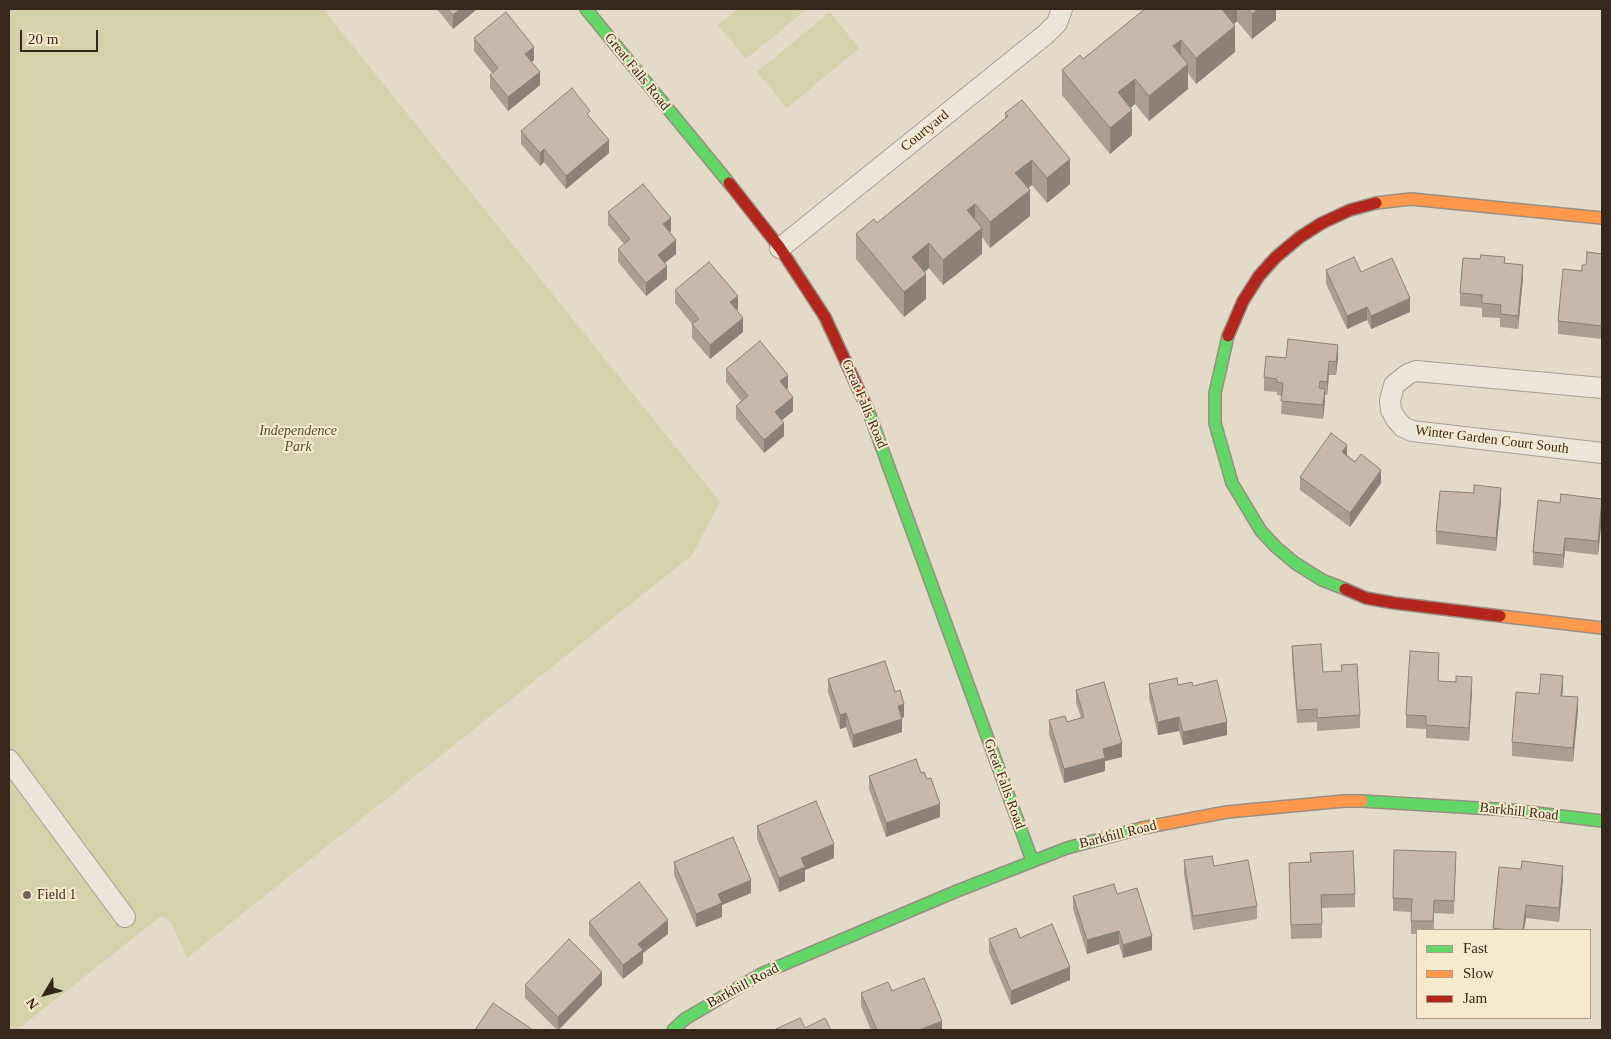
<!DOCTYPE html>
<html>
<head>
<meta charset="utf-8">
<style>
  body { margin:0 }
  #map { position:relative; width:1611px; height:1039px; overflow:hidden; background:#e3dac8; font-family:"Times New Roman",serif }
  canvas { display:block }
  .frame { position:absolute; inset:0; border:10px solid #36271b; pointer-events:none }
  .legend { position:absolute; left:1416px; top:929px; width:175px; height:90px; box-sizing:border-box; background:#f6e9cd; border:1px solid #a99b86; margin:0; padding:6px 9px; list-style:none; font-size:15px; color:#36271b }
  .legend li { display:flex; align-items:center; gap:10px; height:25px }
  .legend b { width:25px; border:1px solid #a99b86 }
  .north { position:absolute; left:20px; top:969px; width:50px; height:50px; -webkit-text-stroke:4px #f6e9cd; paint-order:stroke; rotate:233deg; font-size:14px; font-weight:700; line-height:20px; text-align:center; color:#36271b }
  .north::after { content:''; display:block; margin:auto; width:18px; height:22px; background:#36271b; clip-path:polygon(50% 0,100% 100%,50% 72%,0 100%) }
  .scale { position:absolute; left:20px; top:30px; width:78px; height:22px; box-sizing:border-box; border:2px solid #36271b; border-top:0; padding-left:6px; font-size:15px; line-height:18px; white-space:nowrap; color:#36271b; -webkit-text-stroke:4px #f6e9cd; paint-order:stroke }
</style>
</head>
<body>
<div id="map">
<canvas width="1611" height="1039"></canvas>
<div class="frame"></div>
<ul class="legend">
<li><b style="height:6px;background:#63d668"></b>Fast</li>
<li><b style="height:6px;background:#ff974d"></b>Slow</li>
<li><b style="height:6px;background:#b3261e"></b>Jam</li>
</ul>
<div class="north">N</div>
<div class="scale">20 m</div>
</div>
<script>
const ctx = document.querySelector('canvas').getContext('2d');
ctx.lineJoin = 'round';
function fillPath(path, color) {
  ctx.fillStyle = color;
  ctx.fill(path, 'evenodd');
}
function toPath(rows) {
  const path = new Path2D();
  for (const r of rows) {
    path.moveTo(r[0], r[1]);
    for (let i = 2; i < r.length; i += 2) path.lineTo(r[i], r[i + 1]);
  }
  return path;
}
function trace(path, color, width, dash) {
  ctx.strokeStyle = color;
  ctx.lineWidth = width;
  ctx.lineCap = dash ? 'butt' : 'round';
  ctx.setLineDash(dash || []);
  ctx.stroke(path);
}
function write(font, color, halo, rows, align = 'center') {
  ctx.font = font + ' "Times New Roman",serif';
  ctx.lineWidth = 4;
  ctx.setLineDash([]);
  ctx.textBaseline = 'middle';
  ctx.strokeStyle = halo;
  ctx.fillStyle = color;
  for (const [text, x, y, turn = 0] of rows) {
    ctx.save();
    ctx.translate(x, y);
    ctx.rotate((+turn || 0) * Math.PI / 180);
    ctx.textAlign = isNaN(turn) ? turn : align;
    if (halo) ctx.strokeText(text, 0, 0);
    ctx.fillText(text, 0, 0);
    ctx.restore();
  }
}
const green = toPath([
  [9,9,323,9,720,502,692,555,187,958,171,922,161,916,17,1030,9,1030],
  [738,9,807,9,746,59,718,25],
  [830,12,859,48,787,108,757,72]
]);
const street = toPath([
  [780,248,1046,34,1057,23,1062,9],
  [1602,388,1416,371,1408,374,1394,385,1390,401,1391,410,1396,419,1403,427,1412,431,1602,453],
  [9,760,125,917]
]);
const fast = toPath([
  [586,9,729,183],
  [1228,336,1215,393,1215,423,1232,483,1261,531,1276,547,1295,563,1322,580,1345,589],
  [868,410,1032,860],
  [1362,801,1511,810,1602,821],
  [673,1030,685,1019,761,974,957,891,1067,848,1142,828]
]);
const slow = toPath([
  [1376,203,1411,199,1602,218],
  [1500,616,1602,628],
  [1142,828,1227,812,1344,801,1362,801]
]);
const jam = toPath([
  [729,183,780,248,825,317,868,410],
  [1228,336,1243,301,1259,276,1276,257,1300,237,1322,223,1350,210,1376,203],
  [1345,589,1366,598,1394,603,1500,616]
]);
const wall = toPath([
  [437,9,477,9,453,29],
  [1145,9,1276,9,1276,20,1252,39,1237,21,1234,24,1235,52,1196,84,1188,73,1188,89,1149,121,1135,104,1131,108,1132,135,1110,154,1062,95,1062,70,1083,59],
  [474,38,534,60,532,62,540,85,508,111,490,88,490,75,492,73,474,51],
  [1005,113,1070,184,1047,203,1032,185,1028,188,1030,216,990,248,982,237,982,254,943,285,929,268,925,272,926,299,904,317,856,259,856,234,877,223,1005,119],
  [590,118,609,153,566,189,544,162,540,166,521,144,521,131],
  [608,212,671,231,669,232,676,254,665,263,667,279,646,296,618,262,618,249,624,244,608,225],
  [1602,254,1602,339,1558,334,1558,321,1586,265],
  [1505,263,1523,278,1518,329,1500,327,1500,318,1482,317,1482,308,1460,306,1460,293],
  [1326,270,1361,272,1410,312,1371,329,1367,320,1347,329,1326,284],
  [675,290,738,309,736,310,743,332,710,359,692,338,692,324,675,303],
  [1286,358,1338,358,1336,375,1329,375,1327,395,1325,395,1323,419,1281,414,1282,396,1277,395,1277,392,1264,391,1264,377],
  [726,369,788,388,787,389,793,411,782,420,784,436,764,453,736,419,736,406,741,401,726,382],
  [1347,455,1381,483,1350,527,1300,490,1300,477],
  [1602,499,1602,517,1598,555,1565,551,1563,568,1533,565,1533,552,1560,503],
  [1501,501,1496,551,1436,544,1436,531],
  [1292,646,1323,672,1360,715,1360,728,1317,731,1317,722,1297,723,1292,660],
  [1439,666,1438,681,1472,690,1469,741,1426,738,1426,729,1406,728,1406,715],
  [828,679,904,717,902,718,902,732,853,748,846,727,840,729,828,692],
  [1149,684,1193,686,1227,735,1183,745,1179,731,1158,735,1149,698],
  [1563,689,1562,696,1578,710,1573,762,1512,756,1512,742,1539,694],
  [1076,690,1122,757,1105,761,1105,771,1064,783,1049,734,1049,720,1067,722,1081,718,1076,703],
  [921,773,940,817,886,837,869,789,869,776],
  [757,826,834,858,805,870,805,881,779,892,757,839],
  [1456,852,1454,914,1434,913,1434,930,1417,930,1417,934,1411,934,1411,912,1393,911,1393,898],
  [1310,853,1355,894,1355,907,1322,908,1322,938,1291,939,1289,863,1310,862],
  [1184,860,1214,866,1257,906,1257,919,1193,930,1184,874],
  [674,862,751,893,722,905,722,917,696,927,674,875],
  [1499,867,1563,879,1559,922,1526,918,1524,930,1493,930],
  [1117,894,1152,950,1123,958,1119,944,1087,954,1073,909,1073,896],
  [589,922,668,934,643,953,643,963,623,979,589,935],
  [989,939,1070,980,1011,1005,989,952],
  [525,985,602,985,559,1030,557,1030,525,998],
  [892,991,942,1030,871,1030,861,1006,861,993]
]);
const shadedWall = toPath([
  [460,9,477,9,453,29,453,15],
  [1222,9,1237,9,1237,21,1222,34],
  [1258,9,1276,9,1276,20,1252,39,1252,14],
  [1235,26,1235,52,1196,84,1196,58],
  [1181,40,1181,65,1173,46],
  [534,47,534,60,525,67,525,54],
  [1188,64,1188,89,1149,121,1149,96],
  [540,72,540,85,508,111,508,97],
  [1135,79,1135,104,1118,118,1118,92],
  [1132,110,1132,135,1110,154,1110,128],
  [609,140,609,153,566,189,566,176],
  [544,149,544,162,540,166,540,153],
  [1070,159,1070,184,1047,203,1047,178],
  [1032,160,1032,185,1015,198,1015,173],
  [1030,190,1030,216,990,248,990,222],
  [975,204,975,229,967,210],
  [671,218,671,231,663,238,663,224],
  [982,228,982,254,943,285,943,260],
  [676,240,676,254,658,268,658,255],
  [929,243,929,268,912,282,912,257],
  [1523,265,1523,278,1518,329,1518,316],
  [667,266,667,279,646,296,646,283],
  [926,274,926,299,904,317,904,292],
  [738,296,738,309,730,316,730,302],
  [1410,298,1410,312,1371,329,1371,316],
  [1367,307,1367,320,1347,329,1347,316],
  [743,318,743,332,710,359,710,345],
  [1338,345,1338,358,1336,375,1336,362],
  [1329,361,1329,375,1327,395,1327,382],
  [788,375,788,388,780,395,780,381],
  [1325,389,1325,402,1323,419,1323,405],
  [793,397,793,411,775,426,775,412],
  [784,423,784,436,764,453,764,440],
  [1347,445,1347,458,1342,452],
  [1381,470,1381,483,1350,527,1350,513],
  [1501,488,1501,501,1496,551,1496,538],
  [1602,503,1602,517,1598,555,1598,541],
  [1565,538,1565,551,1563,568,1563,555],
  [1563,676,1563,689,1561,709,1561,696],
  [1472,677,1472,690,1469,741,1469,728],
  [1578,697,1578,710,1573,762,1573,748],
  [904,704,904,717,898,719,898,706],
  [846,713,846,727,840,729,840,715],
  [1179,717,1179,731,1158,735,1158,722],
  [902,719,902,732,853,748,853,735],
  [1227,722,1227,735,1183,745,1183,732],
  [1122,743,1122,757,1105,761,1105,771,1064,783,1064,769,1103,749],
  [940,804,940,817,886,837,886,823],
  [834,844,834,858,805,870,805,881,779,892,779,878,801,858],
  [1563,866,1563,879,1559,922,1559,908],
  [751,880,751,893,722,905,722,917,696,927,696,914,718,894],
  [1526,905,1526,918,1524,930,1523,930],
  [668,920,668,934,643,953,643,963,623,979,623,965,638,944],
  [1119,931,1119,944,1087,954,1087,940],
  [1152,936,1152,950,1123,958,1123,945],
  [1070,967,1070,980,1011,1005,1011,991],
  [602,972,602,985,558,1030,558,1017],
  [942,1021,942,1030,919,1030]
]);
const building = toPath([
  [447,9,460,9,453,15,447,9],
  [1145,9,1222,9,1235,26,1196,58,1181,40,1173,46,1188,64,1149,96,1135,79,1118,92,1132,110,1110,128,1062,70,1080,55,1083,59,1145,9],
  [1248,9,1258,9,1252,14,1248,9],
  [506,12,534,47,525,54,540,72,508,97,490,75,498,68,474,38,506,12],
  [572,88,590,111,587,114,609,140,566,176,544,149,540,153,521,131,572,88],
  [1022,100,1070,159,1047,178,1032,160,1015,173,1030,190,990,222,975,204,967,210,982,228,943,260,929,243,912,257,926,274,904,292,856,234,874,219,877,223,1008,116,1005,113,1022,100],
  [643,184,671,218,663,224,676,240,658,255,667,266,646,283,618,249,630,239,608,212,643,184],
  [1587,252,1602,254,1602,326,1558,321,1563,269,1582,271,1582,265,1586,265,1587,252],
  [1481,255,1505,257,1504,263,1523,265,1518,316,1500,314,1501,305,1482,303,1482,295,1460,293,1463,258,1480,259,1481,255],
  [1354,257,1361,272,1392,258,1410,298,1371,316,1367,307,1347,316,1326,270,1354,257],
  [709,262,738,296,730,302,743,318,710,345,692,324,699,319,675,290,709,262],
  [1288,339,1338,345,1336,362,1329,361,1327,382,1320,381,1319,388,1325,389,1323,405,1281,401,1283,383,1277,382,1277,379,1264,377,1266,356,1286,358,1288,339],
  [760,341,788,375,780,381,793,397,775,412,784,423,764,440,736,406,748,396,726,369,760,341],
  [1331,433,1347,445,1342,452,1355,462,1361,454,1381,470,1350,513,1300,477,1331,433],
  [1474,485,1501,488,1496,538,1436,531,1440,491,1474,493,1474,485],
  [1561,494,1602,499,1598,541,1565,538,1563,555,1533,552,1538,500,1560,503,1561,494],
  [1321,644,1323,672,1342,671,1341,665,1357,664,1360,715,1317,718,1317,709,1297,710,1292,646,1321,644],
  [1410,651,1439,653,1438,681,1456,682,1456,676,1472,677,1469,728,1426,725,1426,716,1406,715,1410,651],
  [885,661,895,692,900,690,904,704,898,706,902,719,853,735,846,713,840,715,828,679,885,661],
  [1541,674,1563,676,1561,696,1578,697,1573,748,1512,742,1516,692,1539,694,1541,674],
  [1177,678,1178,685,1192,682,1193,686,1217,680,1227,722,1183,732,1179,717,1158,722,1149,684,1177,678],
  [1104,682,1122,743,1103,749,1105,758,1064,769,1049,720,1065,716,1067,722,1084,717,1076,690,1104,682],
  [916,759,921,773,924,772,927,779,931,778,940,804,886,823,869,776,916,759],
  [816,801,834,844,801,858,805,867,779,878,757,826,816,801],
  [733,837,751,880,718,894,722,903,696,914,674,862,733,837],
  [1394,850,1456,852,1454,901,1434,900,1433,921,1411,921,1412,899,1393,898,1394,850],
  [1353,851,1355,894,1321,895,1322,924,1291,925,1289,863,1311,862,1310,853,1353,851],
  [1212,856,1214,866,1248,860,1257,906,1193,916,1184,860,1212,856],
  [1522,861,1563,866,1559,908,1526,905,1523,930,1509,930,1493,928,1499,867,1521,869,1522,861],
  [639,882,668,920,638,944,643,950,623,965,589,922,639,882],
  [1114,884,1117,894,1137,888,1152,936,1123,945,1119,931,1087,940,1073,896,1114,884],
  [1052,924,1070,967,1011,991,989,939,1016,928,1020,938,1052,924],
  [569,939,602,972,558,1017,525,985,569,939],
  [924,978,942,1021,919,1030,877,1030,861,993,888,982,892,991,924,978],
  [493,1003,533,1030,475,1030,493,1003],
  [800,1018,805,1028,825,1018,831,1030,776,1030,776,1029,800,1018]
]);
const markers = [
  [27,895,5,"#736658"]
];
const streetNames = [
  ["Great Falls Road",637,72,51],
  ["Courtyard",925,131,-39],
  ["Great Falls Road",864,404,67],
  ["Winter Garden Court South",1492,440,7],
  ["Great Falls Road",1004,784,70],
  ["Barkhill Road",1519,812,6],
  ["Barkhill Road",1118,835,-14],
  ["Barkhill Road",743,986,-28]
];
const parkNames = [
  ["Independence",298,431],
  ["Park",298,447]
];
const poiNames = [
  ["Field 1",37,895]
];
fillPath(green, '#d4d2aa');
trace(street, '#a89f92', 22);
trace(fast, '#978f82', 14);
trace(slow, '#978f82', 14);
trace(jam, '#978f82', 14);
trace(street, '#ebe5da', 20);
trace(fast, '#63d668', 11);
trace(slow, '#ff974d', 11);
trace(jam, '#b3261e', 11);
fillPath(wall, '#ab9e91');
fillPath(shadedWall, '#8b8176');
fillPath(building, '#c7b8a9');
trace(building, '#8b8176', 1);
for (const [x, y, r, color] of markers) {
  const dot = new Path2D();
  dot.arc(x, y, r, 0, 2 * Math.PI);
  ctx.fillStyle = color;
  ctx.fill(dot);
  trace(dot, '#f6e9cd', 2);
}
write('14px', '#36271b', '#f6e9cd', streetNames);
write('italic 14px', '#485321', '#f6e9cd', parkNames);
write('14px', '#36271b', '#f6e9cd', poiNames, 'left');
</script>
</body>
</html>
